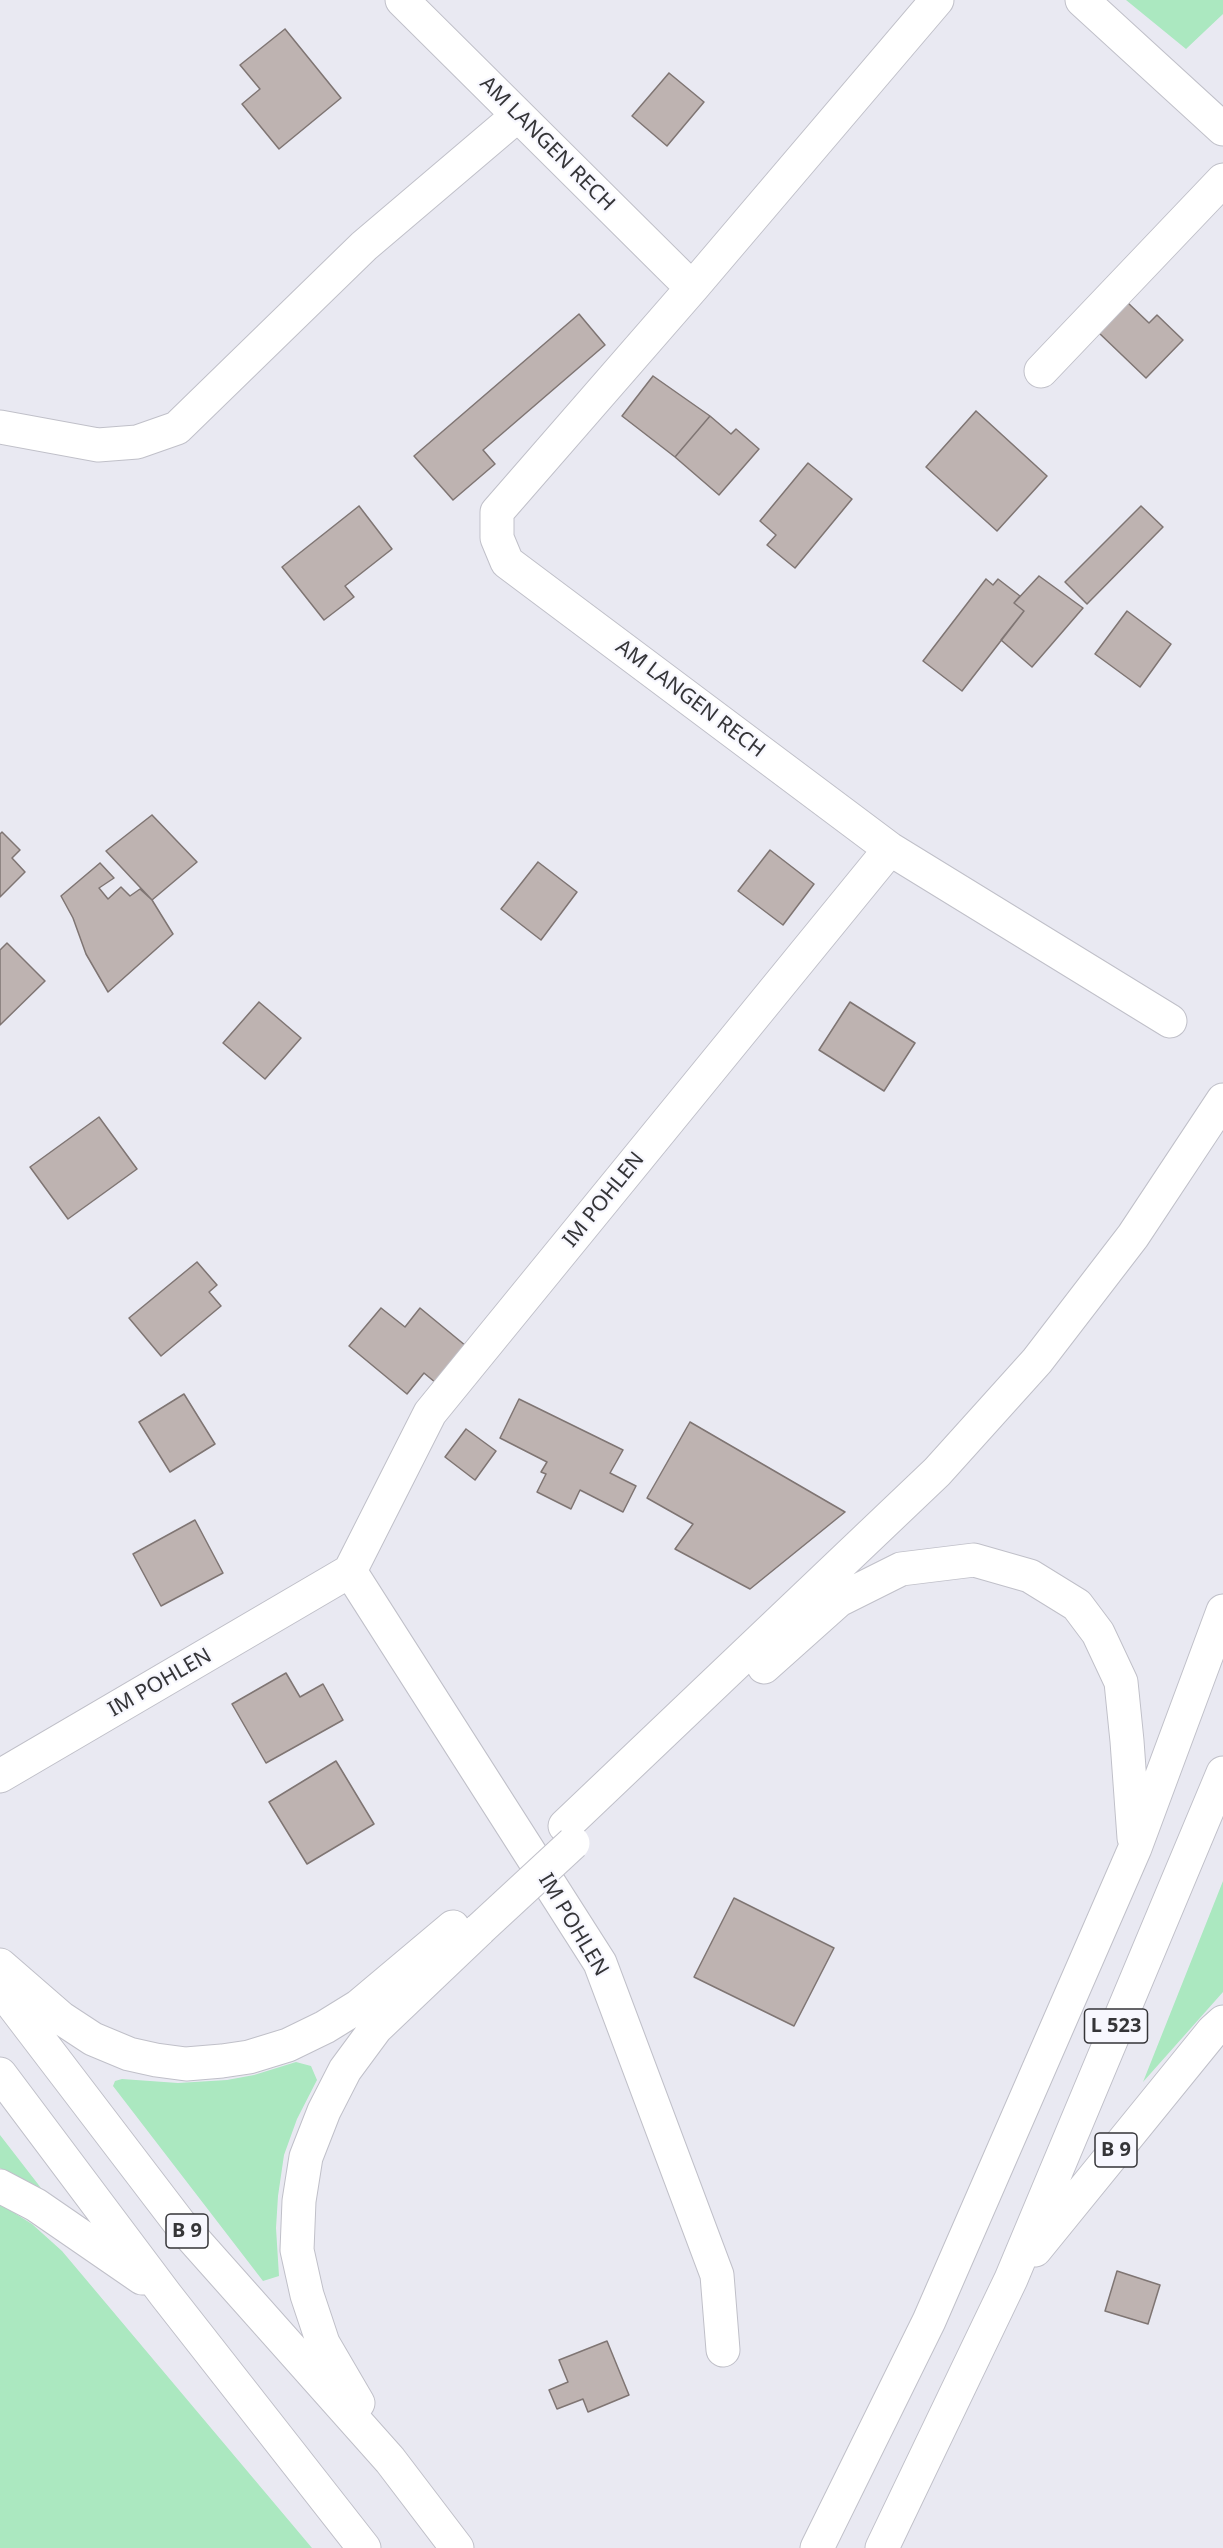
<!DOCTYPE html>
<html>
<head>
<meta charset="utf-8">
<style>
  body { margin:0 }
  canvas { display:block; background:#e9e9f2 }
</style>
</head>
<body>
<canvas width="1223" height="2548"></canvas>
<script>
const ctx = document.querySelector('canvas').getContext('2d');
ctx.lineJoin = 'round';
function fillPath(path, color) {
  ctx.fillStyle = color;
  ctx.fill(path, 'evenodd');
}
function toPath(rows) {
  const path = new Path2D();
  for (const r of rows) {
    path.moveTo(r[0], r[1]);
    for (let i = 2; i < r.length; i += 2) path.lineTo(r[i], r[i + 1]);
  }
  return path;
}
function trace(path, color, width, dash) {
  ctx.strokeStyle = color;
  ctx.lineWidth = width;
  ctx.lineCap = dash ? 'butt' : 'round';
  ctx.setLineDash(dash || []);
  ctx.stroke(path);
}
function write(font, color, halo, rows, align = 'center') {
  ctx.font = font + ' "Noto Sans",sans-serif';
  ctx.lineWidth = 4.5;
  ctx.setLineDash([]);
  ctx.textBaseline = 'middle';
  ctx.strokeStyle = halo;
  ctx.fillStyle = color;
  for (const [text, x, y, turn = 0] of rows) {
    ctx.save();
    ctx.translate(x, y);
    ctx.rotate((+turn || 0) * Math.PI / 180);
    ctx.textAlign = isNaN(turn) ? turn : align;
    if (halo) ctx.strokeText(text, 0, 0);
    ctx.fillText(text, 0, 0);
    ctx.restore();
  }
}
const green = toPath([
  [1126,0,1223,0,1223,14,1186,49],
  [1223,1881,1223,1992,1143,2082],
  [296,2062,311,2066,317,2080,297,2119,284,2155,278,2196,276,2228,279,2276,263,2281,113,2086,115,2081,122,2079,178,2083,227,2080,254,2075],
  [0,2135,41,2188,0,2168],
  [0,2204,32,2224,62,2251,312,2548,0,2548]
]);
const building = toPath([
  [285,29,341,98,279,149,242,104,260,89,240,65,285,29],
  [669,73,704,102,667,146,632,116,669,73],
  [1127,302,1149,323,1157,315,1183,340,1146,378,1098,332,1127,302],
  [579,314,605,345,483,450,495,464,453,500,414,456,579,314],
  [653,376,710,416,675,457,622,416,653,376],
  [976,411,1047,476,997,531,926,467,976,411],
  [710,416,731,434,736,429,759,449,719,495,675,457,710,416],
  [808,463,852,499,795,568,767,545,776,535,760,521,808,463],
  [359,506,392,549,345,586,354,597,324,620,282,567,359,506],
  [1141,506,1163,527,1087,604,1065,582,1141,506],
  [1039,576,1083,608,1032,667,1001,640,1024,611,1014,603,1039,576],
  [986,579,993,585,998,579,1020,596,1014,603,1024,611,962,691,923,661,986,579],
  [1127,611,1171,644,1140,687,1095,654,1127,611],
  [152,815,197,862,152,900,106,851,152,815],
  [2,832,20,850,12,858,25,872,0,897,0,834,2,832],
  [770,850,814,884,783,925,738,891,770,850],
  [538,862,577,892,541,940,501,909,538,862],
  [100,863,114,878,99,888,108,899,121,887,130,896,140,889,152,900,173,934,108,992,86,954,73,918,61,896,100,863],
  [7,943,45,981,0,1025,0,950,7,943],
  [259,1002,301,1038,265,1079,223,1043,259,1002],
  [850,1002,915,1043,884,1091,819,1050,850,1002],
  [99,1117,137,1169,68,1219,30,1167,99,1117],
  [197,1262,217,1285,209,1292,221,1306,161,1356,129,1318,197,1262],
  [381,1308,405,1327,420,1308,466,1346,436,1383,424,1373,407,1394,349,1346,381,1308],
  [184,1394,215,1444,170,1472,139,1422,184,1394],
  [519,1399,623,1450,610,1473,636,1486,623,1512,580,1490,571,1509,537,1492,546,1474,541,1472,547,1462,500,1438,519,1399],
  [690,1422,845,1512,750,1589,675,1549,693,1524,647,1498,690,1422],
  [466,1429,496,1451,475,1480,445,1457,466,1429],
  [195,1520,223,1573,161,1606,133,1554,195,1520],
  [286,1673,300,1697,323,1684,343,1720,266,1763,232,1704,286,1673],
  [336,1761,374,1824,307,1864,269,1802,336,1761],
  [734,1898,834,1948,794,2026,694,1977,734,1898],
  [1117,2271,1160,2285,1148,2324,1105,2311,1117,2271],
  [607,2341,629,2395,588,2412,583,2399,557,2409,549,2390,568,2382,559,2360,607,2341]
]);
const minor = toPath([
  [402,0,692,288],
  [937,0,692,288,497,512,497,538,507,562,890,849,1170,1021],
  [1082,0,1223,129],
  [1041,371,1223,180],
  [0,427,98,445,137,442,177,428,364,246,517,116],
  [350,1571,600,1963,717,2275,723,2350],
  [0,1776,350,1571,430,1413,890,849]
]);
const highway = toPath([
  [764,1667,839,1600,901,1569,974,1560,1030,1576,1077,1605,1098,1633,1121,1682,1127,1741,1134,1838],
  [565,1826,937,1472,1037,1361,1133,1236,1223,1100],
  [0,1965,61,2018,93,2039,129,2054,156,2060,186,2064,222,2061,249,2057,288,2045,325,2027,359,2006,453,1927],
  [0,1988,180,2224,390,2460,457,2548],
  [0,2074,165,2294,364,2548],
  [0,2186,36,2205,142,2278],
  [1035,2250,1213,2031,1223,2022],
  [358,2403,323,2343,307,2295,297,2250,299,2201,306,2157,324,2111,345,2070,376,2028,480,1929],
  [817,2548,929,2321,1135,1848,1223,1611],
  [882,2548,1011,2279,1223,1773]
]);
const highwayBridge = toPath([
  [480,1929,573,1843]
]);
const shields = [
  [1116,2026,63],
  [1116,2150,42],
  [187,2231,42]
];
const shieldNames = [
  ["L 523",1116,2026],
  ["B 9",1116,2150],
  ["B 9",187,2231]
];
const streetNames = [
  ["AM LANGEN RECH",547,144,45],
  ["AM LANGEN RECH",690,699,37],
  ["IM POHLEN",604,1200,-51],
  ["IM POHLEN",160,1683,-30],
  ["IM POHLEN",573,1925,59]
];
fillPath(green, '#abe8c0');
fillPath(building, '#beb3b1');
trace(building, '#7f7573', 1.5);
trace(minor, '#c0c0c9', 35);
trace(highway, '#c0c0c9', 35);
trace(minor, '#fff', 33);
trace(highway, '#fff', 33);
trace(highwayBridge, '#c0c0c9', 35, []);
trace(highwayBridge, '#fff', 33);
for (const [x, y, w] of shields) {
  const box = new Path2D();
  box.roundRect(x - w / 2, y - 17, w, 34, 4.5);
  ctx.fillStyle = '#f7f7fe';
  ctx.fill(box);
  trace(box, '#353538', 1.5);
}
write('bold 20px', '#353538', null, shieldNames);
write('21px', '#353538', '#f7f7fe', streetNames);
</script>
</body>
</html>
